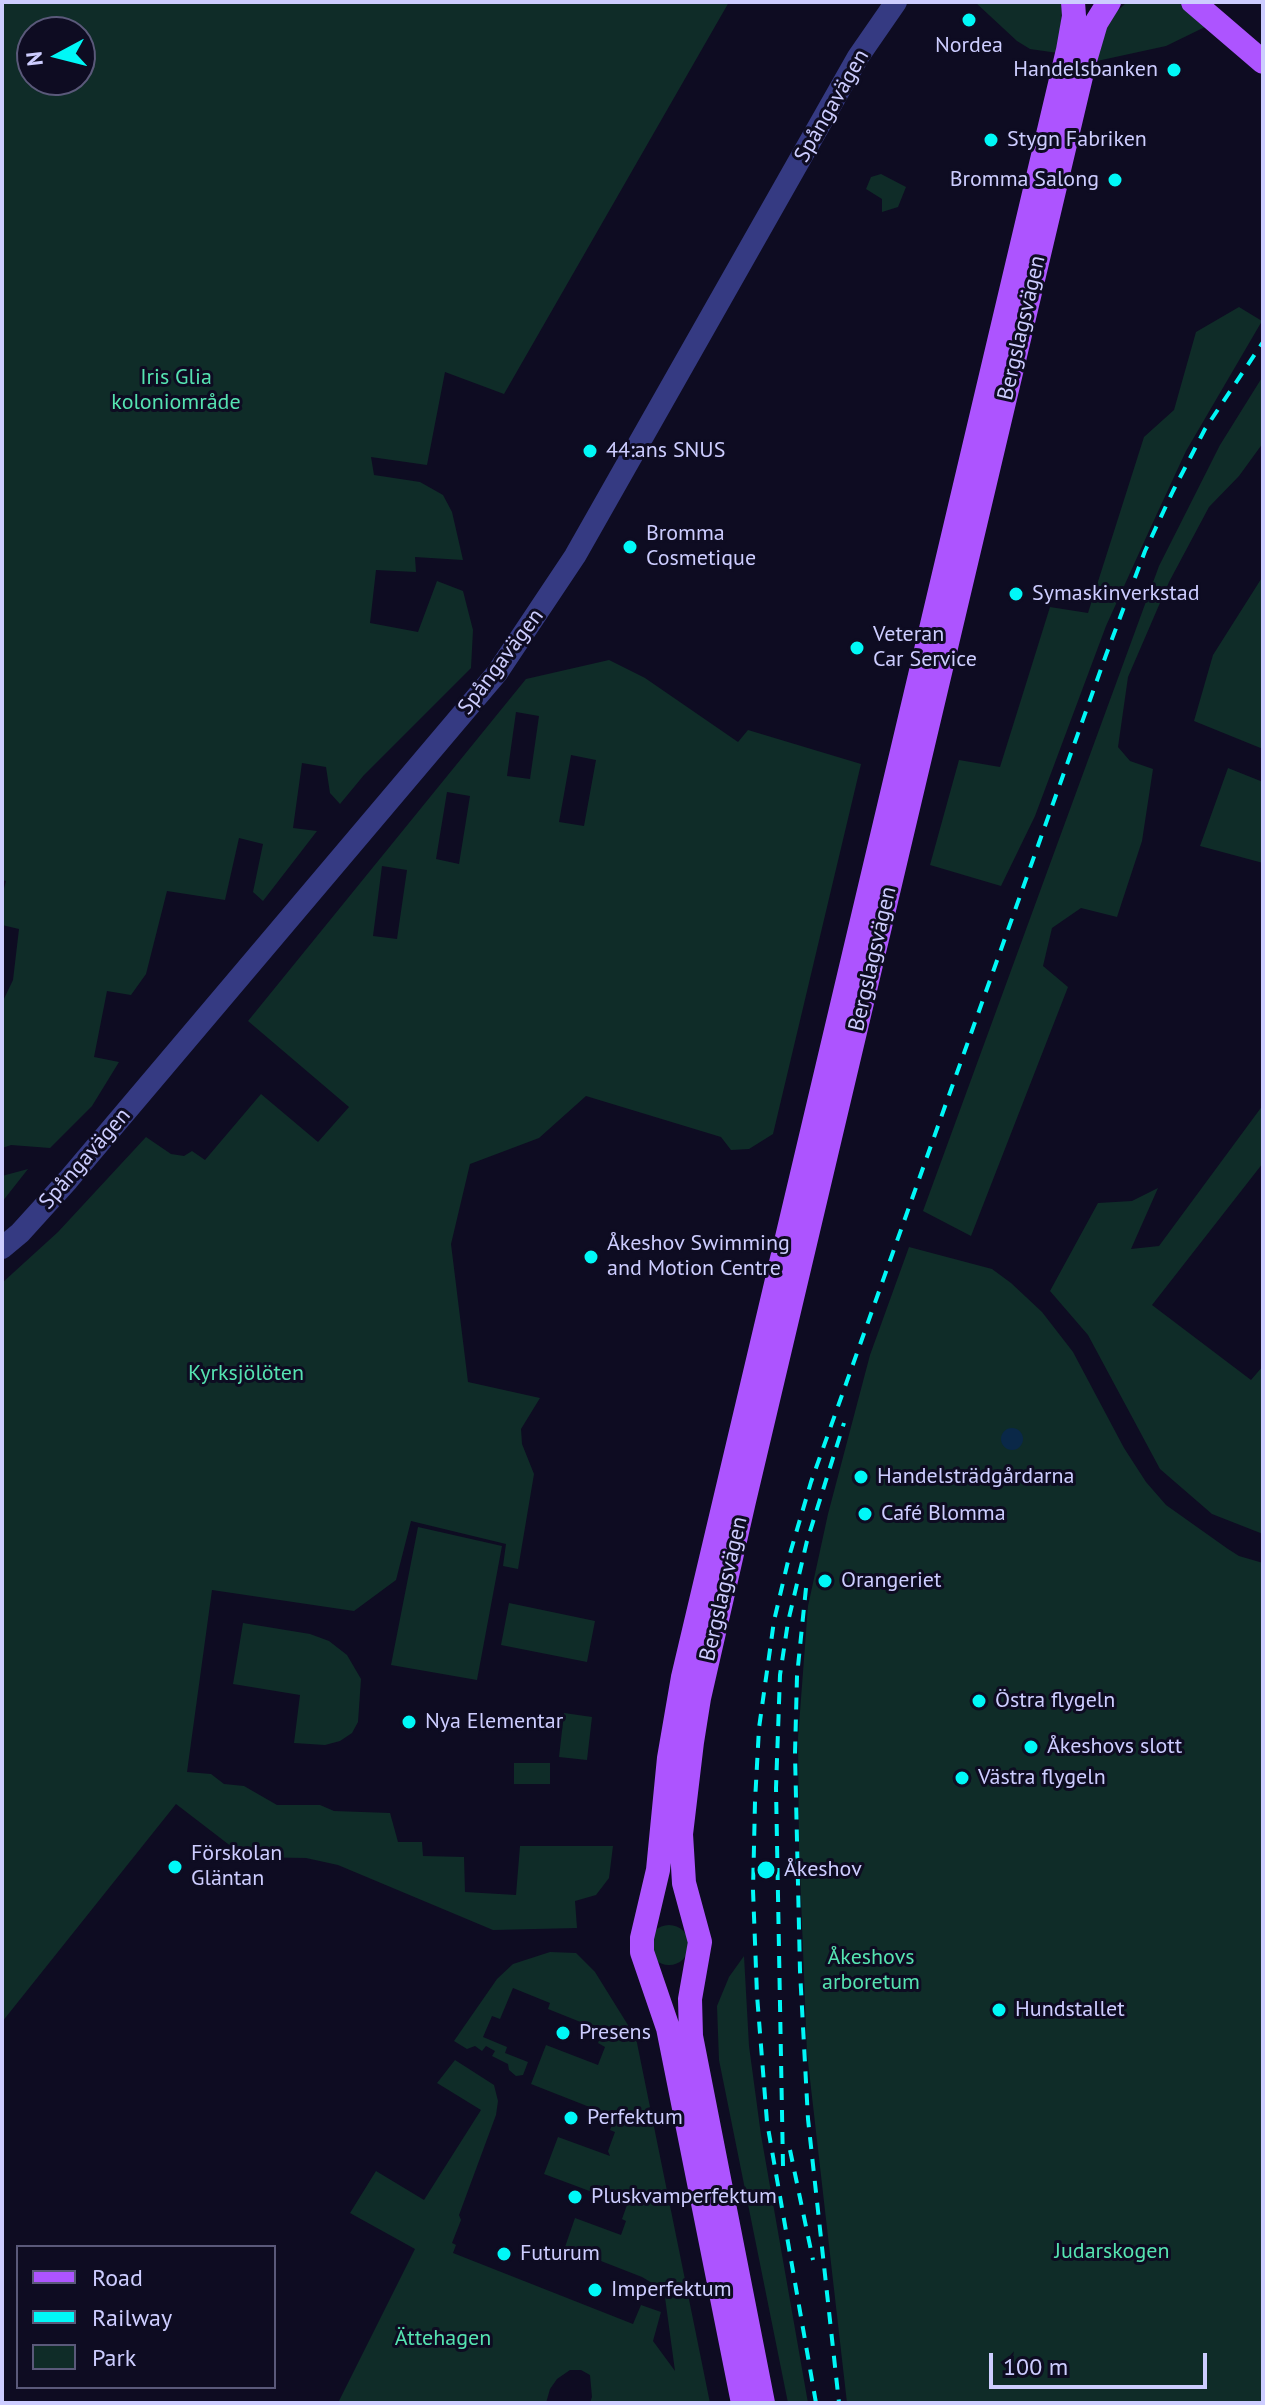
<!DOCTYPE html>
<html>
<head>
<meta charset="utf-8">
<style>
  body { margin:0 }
  #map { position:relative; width:1265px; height:2405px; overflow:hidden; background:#0e0c22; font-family:"PT Sans",sans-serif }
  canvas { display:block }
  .frame { position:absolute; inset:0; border:4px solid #cdcdff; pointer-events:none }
  .legend { position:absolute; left:16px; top:2245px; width:260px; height:144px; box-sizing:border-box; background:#0e0c22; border:2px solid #5a597a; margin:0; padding:10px 14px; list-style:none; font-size:24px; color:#cdcdff }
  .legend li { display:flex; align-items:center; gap:16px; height:40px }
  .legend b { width:40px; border:2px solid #5a597a }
  .north { position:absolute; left:16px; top:16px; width:80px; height:80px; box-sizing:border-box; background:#0e0c22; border:2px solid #5a597a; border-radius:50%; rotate:263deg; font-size:22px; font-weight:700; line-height:32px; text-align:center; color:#cdcdff }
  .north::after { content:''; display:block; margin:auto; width:28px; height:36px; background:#00f8f7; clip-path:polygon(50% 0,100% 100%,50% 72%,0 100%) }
  .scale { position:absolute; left:989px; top:2353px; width:218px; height:36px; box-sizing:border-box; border:4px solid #cdcdff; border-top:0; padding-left:10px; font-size:24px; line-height:28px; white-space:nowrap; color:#cdcdff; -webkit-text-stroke:6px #0e0c22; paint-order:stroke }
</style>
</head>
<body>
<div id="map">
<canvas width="1265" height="2405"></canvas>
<div class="frame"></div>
<ul class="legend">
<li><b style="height:10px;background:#ad54ff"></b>Road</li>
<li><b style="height:10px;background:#00f8f7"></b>Railway</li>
<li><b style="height:22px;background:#0f2c28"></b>Park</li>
</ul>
<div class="north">N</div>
<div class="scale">100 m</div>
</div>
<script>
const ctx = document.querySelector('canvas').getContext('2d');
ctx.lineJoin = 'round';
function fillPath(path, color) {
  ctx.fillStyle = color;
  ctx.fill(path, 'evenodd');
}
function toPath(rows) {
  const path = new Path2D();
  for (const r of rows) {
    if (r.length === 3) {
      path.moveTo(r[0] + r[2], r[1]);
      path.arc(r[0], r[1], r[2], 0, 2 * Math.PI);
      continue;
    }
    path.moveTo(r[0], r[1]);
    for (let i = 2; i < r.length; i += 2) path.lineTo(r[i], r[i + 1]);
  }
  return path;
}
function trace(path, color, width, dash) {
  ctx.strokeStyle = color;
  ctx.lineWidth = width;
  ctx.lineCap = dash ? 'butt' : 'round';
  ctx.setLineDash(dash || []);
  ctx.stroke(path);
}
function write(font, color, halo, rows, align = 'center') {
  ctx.font = font + ' "PT Sans",sans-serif';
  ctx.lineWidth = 6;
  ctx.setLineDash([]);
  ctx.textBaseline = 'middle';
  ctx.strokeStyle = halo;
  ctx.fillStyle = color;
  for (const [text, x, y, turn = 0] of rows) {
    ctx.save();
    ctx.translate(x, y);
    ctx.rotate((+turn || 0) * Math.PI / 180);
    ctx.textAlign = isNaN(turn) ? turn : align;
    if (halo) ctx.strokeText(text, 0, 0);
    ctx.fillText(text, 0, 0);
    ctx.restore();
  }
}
const green = toPath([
  [2,2,729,2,504,394,445,372,427,465,371,457,374,475,420,482,443,495,452,512,463,560,415,557,416,572,376,570,370,623,418,632,437,581,463,591,473,630,471,668,364,775,340,804,330,793,326,767,302,763,293,828,317,831,263,901,253,892,263,844,239,838,225,900,167,891,146,974,131,995,107,991,94,1057,119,1062,92,1106,50,1148,11,1145,2,1148,2,1003,13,980,19,929,2,925,2,896,6,881,2,880],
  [32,32,80,32,80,80,32,80],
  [975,2,1063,2,1058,53,1030,49,1017,41],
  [1127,2,1183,2,1205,27,1166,46,1097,61,1098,44,1110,18],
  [881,174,906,187,898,207,882,212,882,199,866,189,871,177],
  [1239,307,1262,321,1186,451,1149,531,1106,626,1035,816,1001,886,930,865,959,760,1000,767,1050,607,1088,613,1144,437,1174,410,1196,332],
  [1263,376,1263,443,1239,476,1209,507,1169,582,1128,677,1118,747,1130,761,1153,769,1142,841,1117,917,1081,908,1052,928,1043,966,1068,987,971,1236,923,1211,1159,566,1220,445],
  [1263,576,1263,749,1194,721,1213,655],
  [609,660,645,678,738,742,748,730,861,764,773,1134,749,1149,731,1150,721,1137,586,1096,539,1138,470,1164,451,1244,468,1382,540,1398,521,1429,522,1444,534,1474,518,1569,503,1566,506,1544,411,1521,396,1580,354,1611,212,1590,187,1772,211,1774,224,1784,244,1786,277,1805,320,1805,334,1811,390,1813,398,1842,422,1842,423,1856,464,1857,465,1892,516,1895,520,1846,613,1846,609,1878,596,1895,575,1901,577,1928,493,1930,338,1865,306,1858,245,1857,176,1804,2,2022,2,1283,58,1232,146,1137,171,1154,184,1156,192,1151,205,1160,261,1094,318,1142,349,1107,248,1021,526,679],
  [516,712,539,716,530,779,507,776],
  [571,755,596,760,584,826,559,822],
  [447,792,470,796,459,864,436,859],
  [382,866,407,870,397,939,373,936],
  [1228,768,1263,782,1263,863,1200,846],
  [1263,1105,1263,1163,1152,1305,1251,1380,1263,1366,1263,1534,1212,1514,1160,1469,1088,1335,1050,1291,1098,1203,1132,1201,1158,1188,1131,1249,1159,1246],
  [28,1169,2,1202,2,1176],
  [909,1247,992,1269,1011,1283,1042,1312,1073,1352,1124,1448,1146,1482,1166,1505,1228,1549,1239,1556,1263,1563,1263,2403,847,2403,807,2053,799,1847,798,1738,808,1606,828,1514,870,1355],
  [418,1527,502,1546,477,1680,391,1665],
  [509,1603,595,1621,587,1662,501,1645],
  [243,1623,310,1634,329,1641,347,1655,361,1679,358,1722,352,1733,340,1741,325,1745,294,1743,300,1695,233,1684],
  [564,1713,592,1717,587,1760,559,1757],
  [514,1763,550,1763,550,1784,514,1784],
  [669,1945,20],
  [550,1952,576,1953,595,1972,636,2038,710,2403,590,2403,592,2397,590,2375,581,2370,570,2370,557,2379,550,2389,546,2403,338,2403,415,2249,350,2213,376,2171,424,2200,481,2110,437,2083,455,2060,494,2085,498,2101,496,2115,459,2215,461,2220,452,2243,456,2245,453,2253,633,2324,641,2305,661,2312,653,2341,675,2371,664,2290,642,2277,565,2247,575,2218,621,2235,626,2221,622,2219,627,2205,544,2174,558,2137,610,2156,608,2151,615,2132,610,2130,615,2117,531,2084,546,2045,598,2065,605,2047,598,2043,603,2031,548,2009,550,2003,513,1988,500,2019,492,2016,483,2037,507,2047,505,2053,528,2062,523,2075,516,2076,509,2070,508,2064,492,2056,495,2051,486,2046,482,2051,475,2046,467,2049,454,2041,497,1979,513,1964],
  [744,1956,749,2046,761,2135,808,2403,788,2403,719,2060,717,2006,729,1977]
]);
const water = toPath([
  [1012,1439,11]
]);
const minor = toPath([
  [2,1248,20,1233,68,1180,497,673,575,556,858,57,896,2]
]);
const major = toPath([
  [1193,2,1263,62],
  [743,2403,668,2028,642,1952,642,1938,658,1870,669,1758,683,1677,1068,50,1074,16,1073,2],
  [763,2403,691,2036,690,1999,700,1942,684,1883,681,1834,692,1742,699,1698,744,1501,1084,64,1096,23,1109,2]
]);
const rail = toPath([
  [806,1588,797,1676,795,1754,800,1971,808,2119,839,2403],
  [790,2150,813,2260],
  [783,2166,776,1788,780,1675,788,1622,807,1541,844,1423],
  [816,2403,767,2122,757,1995,753,1890,755,1802,759,1728,774,1621,789,1557,811,1482,1106,655,1145,551,1173,491,1205,429,1263,342]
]);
const markers = [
  [969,20,8,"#00f8f7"],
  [1174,70,8,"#00f8f7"],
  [991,140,8,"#00f8f7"],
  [1115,180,8,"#00f8f7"],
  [590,451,8,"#00f8f7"],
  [630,547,8,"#00f8f7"],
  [1016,594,8,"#00f8f7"],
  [857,648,8,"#00f8f7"],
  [591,1257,8,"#00f8f7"],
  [861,1477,8,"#00f8f7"],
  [865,1514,8,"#00f8f7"],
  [825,1581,8,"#00f8f7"],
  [979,1701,8,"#00f8f7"],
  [409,1722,8,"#00f8f7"],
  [1031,1747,8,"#00f8f7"],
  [962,1778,8,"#00f8f7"],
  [175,1867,8,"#00f8f7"],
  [766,1870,10,"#00f8f7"],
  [999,2010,8,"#00f8f7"],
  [563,2033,8,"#00f8f7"],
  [571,2118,8,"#00f8f7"],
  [575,2197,8,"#00f8f7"],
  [504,2254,8,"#00f8f7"],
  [595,2290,8,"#00f8f7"]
];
const poiNames = [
  ["Nordea",969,46,"center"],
  ["Handelsbanken",1158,70,"right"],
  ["Stygn Fabriken",1007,140],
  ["Bromma Salong",1099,180,"right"],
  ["44:ans SNUS",606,451],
  ["Bromma",646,534],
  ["Cosmetique",646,559],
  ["Symaskinverkstad",1032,594],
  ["Veteran",873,635],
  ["Car Service",873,660],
  ["Åkeshov Swimming",607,1244],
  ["and Motion Centre",607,1269],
  ["Handelsträdgårdarna",877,1477],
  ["Café Blomma",881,1514],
  ["Orangeriet",841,1581],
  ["Östra flygeln",995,1701],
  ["Nya Elementar",425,1722],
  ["Åkeshovs slott",1047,1747],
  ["Västra flygeln",978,1778],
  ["Förskolan",191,1854],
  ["Gläntan",191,1879],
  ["Åkeshov",784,1870],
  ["Hundstallet",1015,2010],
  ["Presens",579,2033],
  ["Perfektum",587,2118],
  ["Pluskvamperfektum",591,2197],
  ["Futurum",520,2254],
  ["Imperfektum",611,2290]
];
const streetNames = [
  ["Spångavägen",832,106,-60],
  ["Bergslagsvägen",1022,328,-77],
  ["Spångavägen",501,662,-53],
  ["Bergslagsvägen",873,959,-77],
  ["Spångavägen",85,1159,-49],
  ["Bergslagsvägen",724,1589,-77]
];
const parkNames = [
  ["Iris Glia",176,378],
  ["koloniområde",176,403],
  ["Kyrksjölöten",246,1374],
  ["Åkeshovs",871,1958],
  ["arboretum",871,1983],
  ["Judarskogen",1112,2252],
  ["Ättehagen",443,2339]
];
fillPath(green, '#0f2c28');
fillPath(water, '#0a2848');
trace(minor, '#353a82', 22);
trace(major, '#ad54ff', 24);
trace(rail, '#00f8f7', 4, [12, 10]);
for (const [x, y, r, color] of markers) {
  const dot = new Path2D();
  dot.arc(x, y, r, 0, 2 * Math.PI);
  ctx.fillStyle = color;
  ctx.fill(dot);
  trace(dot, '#0e0c22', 3);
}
write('22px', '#cdcdff', '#0e0c22', poiNames, 'left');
write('22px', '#cdcdff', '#0e0c22', streetNames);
write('22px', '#55e3b1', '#0e0c22', parkNames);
</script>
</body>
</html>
